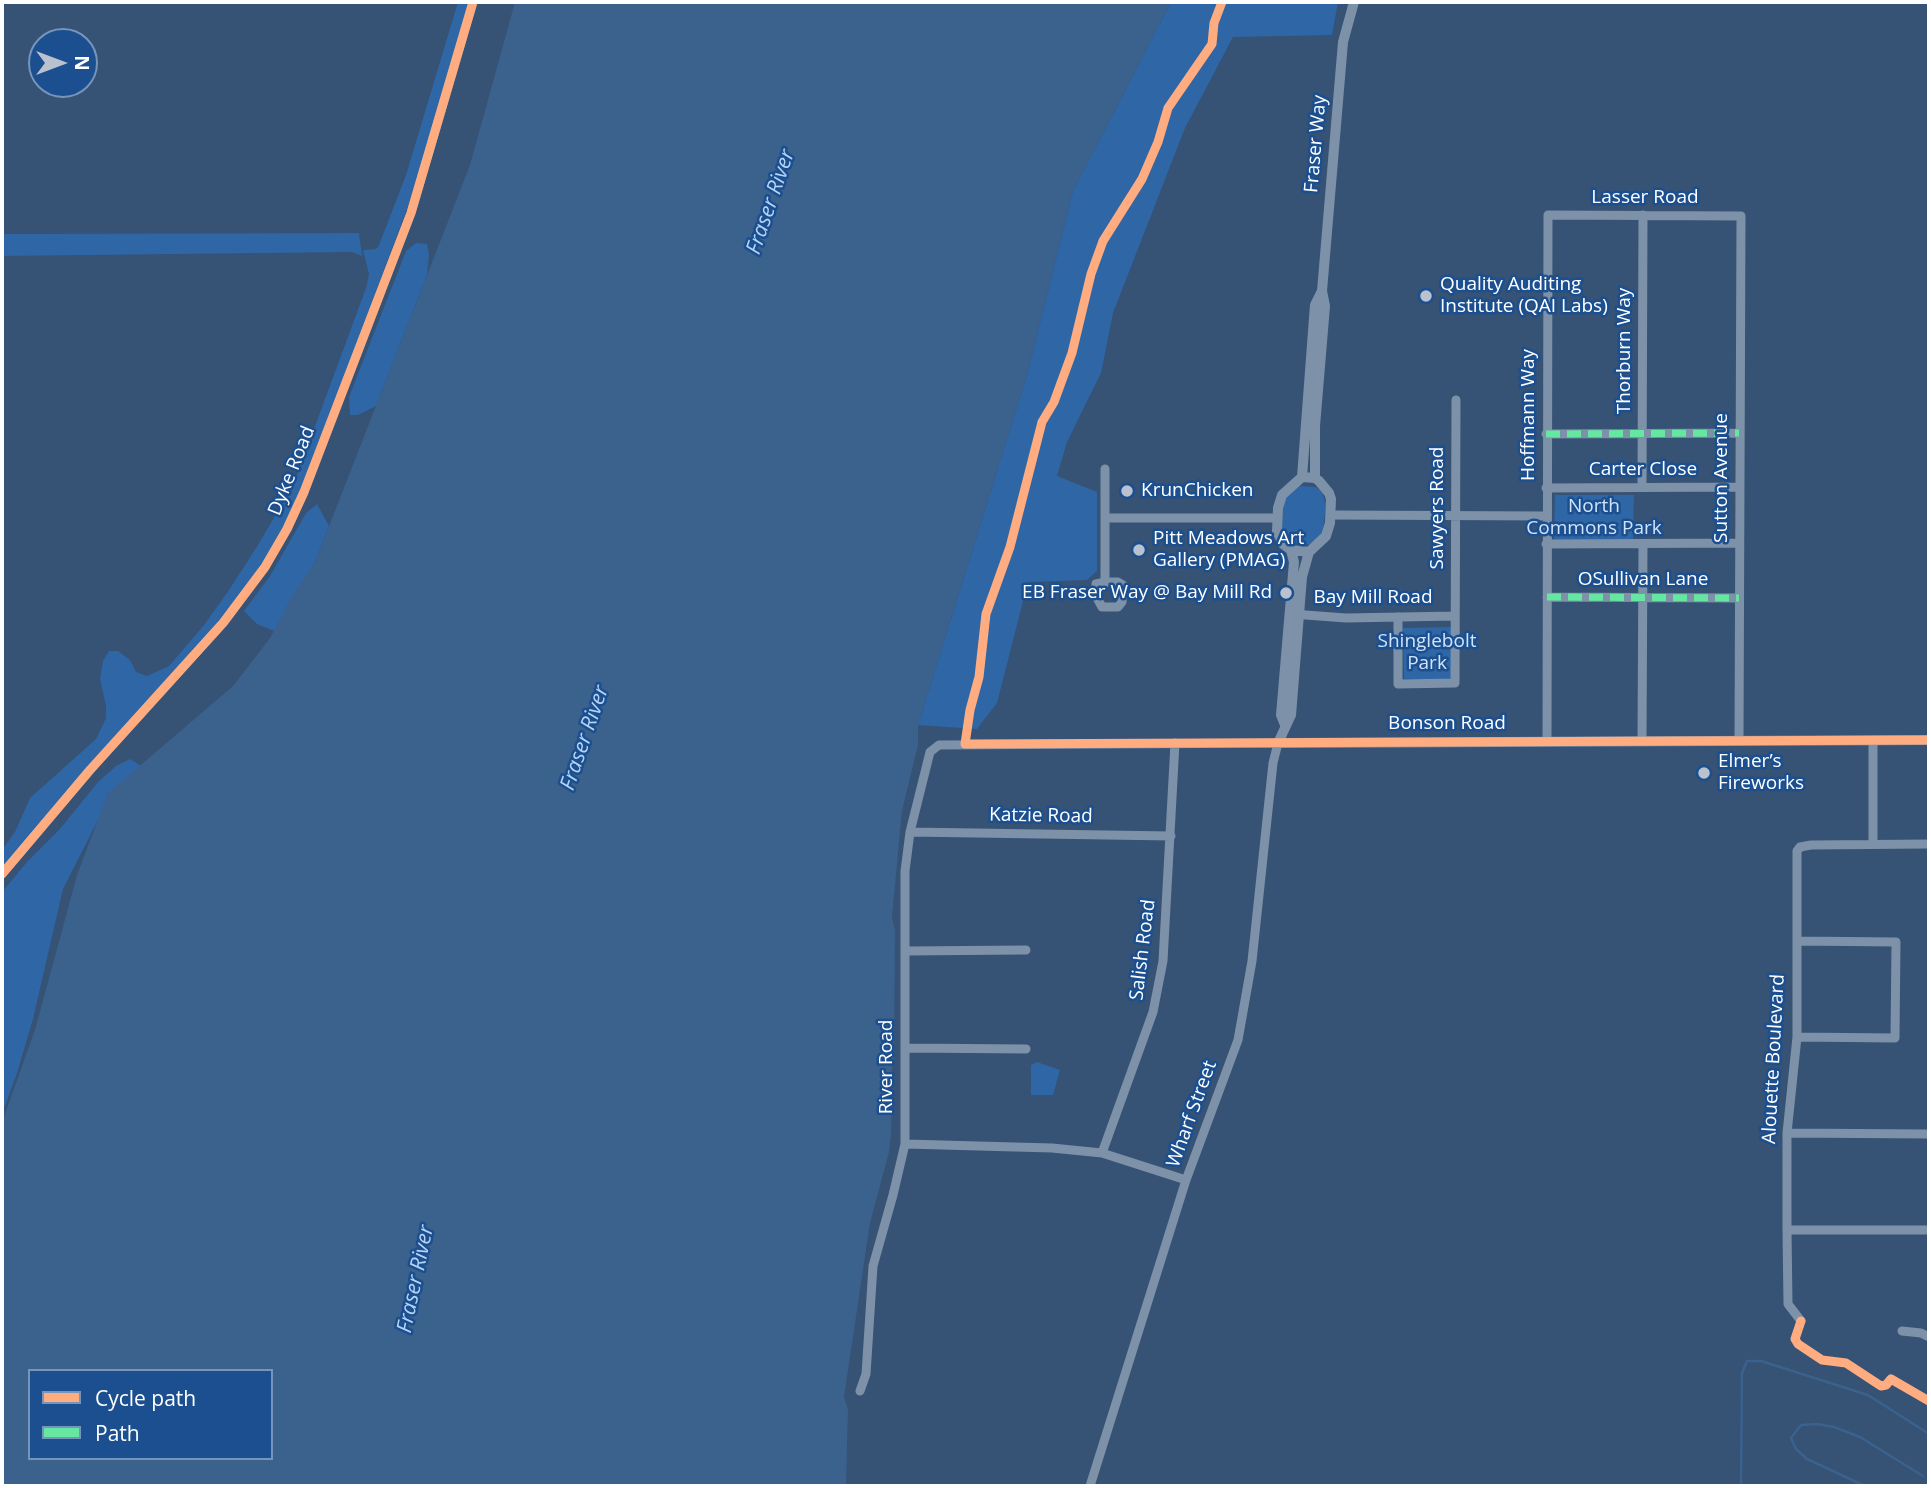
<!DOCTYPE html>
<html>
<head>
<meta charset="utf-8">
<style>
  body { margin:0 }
  #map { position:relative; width:1931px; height:1488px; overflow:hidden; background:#365274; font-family:"Open Sans",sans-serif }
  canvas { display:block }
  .frame { position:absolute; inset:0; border:4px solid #fff; pointer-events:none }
  .legend { position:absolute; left:28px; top:1369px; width:245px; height:91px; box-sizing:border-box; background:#1b4f8f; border:2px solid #7695bc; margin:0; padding:9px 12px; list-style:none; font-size:21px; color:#fff }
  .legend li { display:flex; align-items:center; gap:14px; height:35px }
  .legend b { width:35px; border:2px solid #7695bc }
  .north { position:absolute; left:28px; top:28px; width:70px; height:70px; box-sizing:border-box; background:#1b4f8f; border:2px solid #7695bc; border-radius:50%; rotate:90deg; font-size:19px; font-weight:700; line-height:28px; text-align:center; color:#fff }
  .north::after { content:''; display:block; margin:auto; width:24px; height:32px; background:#b9c2ce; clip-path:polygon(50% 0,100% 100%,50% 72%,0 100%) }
</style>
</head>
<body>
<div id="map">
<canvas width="1931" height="1488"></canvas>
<div class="frame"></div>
<ul class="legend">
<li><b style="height:9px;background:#ffac80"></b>Cycle path</li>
<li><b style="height:9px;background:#66e7a1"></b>Path</li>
</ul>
<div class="north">N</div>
</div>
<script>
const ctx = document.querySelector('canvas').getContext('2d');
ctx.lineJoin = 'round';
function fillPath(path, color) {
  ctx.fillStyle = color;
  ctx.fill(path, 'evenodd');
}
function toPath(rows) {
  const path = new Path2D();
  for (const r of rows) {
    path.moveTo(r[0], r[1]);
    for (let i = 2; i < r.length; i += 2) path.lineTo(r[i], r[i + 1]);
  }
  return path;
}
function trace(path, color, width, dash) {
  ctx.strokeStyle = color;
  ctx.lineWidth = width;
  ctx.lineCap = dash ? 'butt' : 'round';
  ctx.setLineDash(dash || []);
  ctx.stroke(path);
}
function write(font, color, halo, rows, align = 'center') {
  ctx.font = font + ' "Open Sans",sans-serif';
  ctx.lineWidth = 5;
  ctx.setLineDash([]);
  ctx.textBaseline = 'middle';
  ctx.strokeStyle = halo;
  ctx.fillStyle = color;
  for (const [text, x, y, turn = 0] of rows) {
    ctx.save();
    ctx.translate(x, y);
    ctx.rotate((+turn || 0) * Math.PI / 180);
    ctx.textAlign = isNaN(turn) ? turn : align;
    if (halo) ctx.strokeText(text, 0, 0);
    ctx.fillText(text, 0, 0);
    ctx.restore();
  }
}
const green = toPath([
  [458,2,469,2,414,190,299,496,285,524,267,557,208,635,139,709,2,867,2,850,15,832,30,798,96,739,106,718,106,706,100,679,103,661,109,651,118,651,130,660,136,672,147,676,169,666,204,625,229,590,258,545,294,483,366,288,369,274,363,250,376,249,379,245,406,175],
  [1171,2,1338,2,1332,35,1233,37,1185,128,1113,313,1101,373,1067,442,1057,476,1097,492,1097,571,1087,580,1028,582,997,703,977,729,918,725,1027,375,1073,191],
  [359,233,362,256,352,252,2,256,2,234],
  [416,243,427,244,429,255,427,275,376,406,358,415,350,415,349,397,406,251],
  [1300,486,1316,487,1322,492,1326,505,1323,531,1320,537,1310,544,1304,545,1287,541,1283,536,1281,527,1284,501,1288,494],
  [1555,495,1634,495,1633,541,1554,541],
  [317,504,329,526,315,562,274,631,257,624,244,611,270,576,306,513],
  [1451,627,1452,679,1404,679,1403,628],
  [130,759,141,766,98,820,63,889,33,1019,17,1073,2,1114,2,892,26,863,59,830,98,782,116,766],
  [1037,1062,1060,1070,1053,1095,1031,1095,1031,1065]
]);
const water = toPath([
  [515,2,1171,2,1073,191,1027,375,918,725,918,745,902,811,892,917,895,930,894,1058,889,1085,892,1096,891,1135,889,1152,870,1223,844,1397,848,1409,846,1486,2,1486,2,1122,35,1030,77,875,108,793,233,686,270,638,291,598,315,562,470,165],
  [30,1371,271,1371,271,1458,30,1458]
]);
const stream = toPath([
  [1741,1486,1742,1373,1747,1361,1761,1361,1868,1395,1929,1434],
  [1865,1486,1807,1459,1796,1449,1791,1438,1801,1425,1817,1424,1834,1427,1860,1437,1923,1476]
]);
const minor = toPath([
  [1546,434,1739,433],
  [1105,469,1105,582],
  [1642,486,1643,215],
  [1546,488,1739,487],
  [1331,515,1546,516],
  [1105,518,1277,518],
  [1546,544,1739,543],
  [1105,582,1118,582,1123,585,1122,602,1118,607,1102,607,1096,596,1096,584,1105,582],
  [1547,597,1739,598],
  [1292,614,1346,618,1455,616],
  [1398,617,1398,684,1455,683,1456,400],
  [1873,740,1873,844],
  [1547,741,1548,215,1741,216,1739,740],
  [1642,741,1643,544],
  [910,832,1171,836],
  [2,874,90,770,223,623,265,567,287,529,304,492,411,213,473,2],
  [1797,941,1896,942,1895,1038,1797,1037],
  [905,951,1026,950],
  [905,1048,1026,1049],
  [1787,1133,1929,1134],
  [905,1144,1052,1148,1102,1153,1186,1180],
  [1102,1153,1153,1012,1163,961,1175,743],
  [1787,1230,1929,1230],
  [1801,1321,1788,1304,1787,1230,1787,1133,1797,1037,1797,851,1800,847,1811,845,1929,844],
  [1902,1331,1921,1333,1929,1337],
  [860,1391,866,1374,873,1266,893,1195,905,1144,905,871,910,832,930,752,939,745,1278,743,1273,763,1252,961,1238,1040,1186,1180,1090,1486]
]);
const tertiary = toPath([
  [1302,477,1315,478,1319,481,1329,493,1331,499,1330,523,1326,536,1309,552,1291,550,1283,544,1277,531,1278,508,1282,495,1302,477],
  [1302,477,1315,305,1322,291],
  [1315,478,1315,426,1325,306,1322,291,1343,42,1354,2],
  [1309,552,1302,577,1291,715,1278,743,1929,740],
  [1285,725,1281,715,1294,562,1291,550]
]);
const quiet = toPath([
  [1546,434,1739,433],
  [1547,597,1739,598]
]);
const cycleway = toPath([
  [1222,2,1214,23,1212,44,1168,108,1158,142,1142,179,1103,241,1091,274,1072,353,1054,402,1042,422,1010,547,986,614,979,677,970,710,965,744,1929,740],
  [2,874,90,770,223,623,265,567,287,529,304,492,411,213,473,2],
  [1801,1321,1795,1339,1798,1344,1822,1360,1846,1363,1881,1386,1886,1385,1891,1379,1929,1401]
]);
const markers = [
  [1426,296,7,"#b9c2ce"],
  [1127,491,7,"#b9c2ce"],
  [1139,550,7,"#b9c2ce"],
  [1286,593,7,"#b9c2ce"],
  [1704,773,7,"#b9c2ce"]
];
const streetNames = [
  ["Fraser Way",1316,144,-85],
  ["Lasser Road",1645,198],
  ["Thorburn Way",1625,351,-90],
  ["Hoffmann Way",1529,415,-90],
  ["Carter Close",1643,470],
  ["Dyke Road",292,471,-68],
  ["Sutton Avenue",1722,478,-90],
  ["Sawyers Road",1438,508,-90],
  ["OSullivan Lane",1643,580],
  ["Bay Mill Road",1373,598],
  ["Bonson Road",1447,724],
  ["Katzie Road",1041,816,1],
  ["Salish Road",1143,950,-83],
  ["Alouette Boulevard",1774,1059,-87],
  ["River Road",887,1067,-90],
  ["Wharf Street",1192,1114,-70]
];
const poiNames = [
  ["Quality Auditing",1440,285],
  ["Institute (QAI Labs)",1440,307],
  ["KrunChicken",1141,491],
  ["Pitt Meadows Art",1153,539],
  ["Gallery (PMAG)",1153,561],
  ["EB Fraser Way @ Bay Mill Rd",1272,593,"right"],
  ["Elmer’s",1718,762],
  ["Fireworks",1718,784]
];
const parkNames = [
  ["North",1594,507],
  ["Commons Park",1594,529],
  ["Shinglebolt",1427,642],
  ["Park",1427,664]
];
const waterNames = [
  ["Fraser River",771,202,-71],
  ["Fraser River",585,738,-71],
  ["Fraser River",416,1279,-78]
];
fillPath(green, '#2f66a5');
fillPath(water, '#3b618d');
trace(stream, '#3b618d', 2.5);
trace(minor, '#7d92a8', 9);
trace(tertiary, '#7d92a8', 10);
trace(quiet, '#66e7a1', 7, [14, 7]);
trace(cycleway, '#ffac80', 9);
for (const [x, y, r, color] of markers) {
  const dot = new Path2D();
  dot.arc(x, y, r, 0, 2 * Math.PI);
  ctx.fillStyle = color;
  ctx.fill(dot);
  trace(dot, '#1b4f8f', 2.5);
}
write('19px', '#fff', '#1b4f8f', streetNames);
write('19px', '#fff', '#1b4f8f', poiNames, 'left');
write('19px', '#cfe3fa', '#1b4f8f', parkNames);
write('italic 21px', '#b5d3f5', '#1b4f8f', waterNames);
</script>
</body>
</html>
